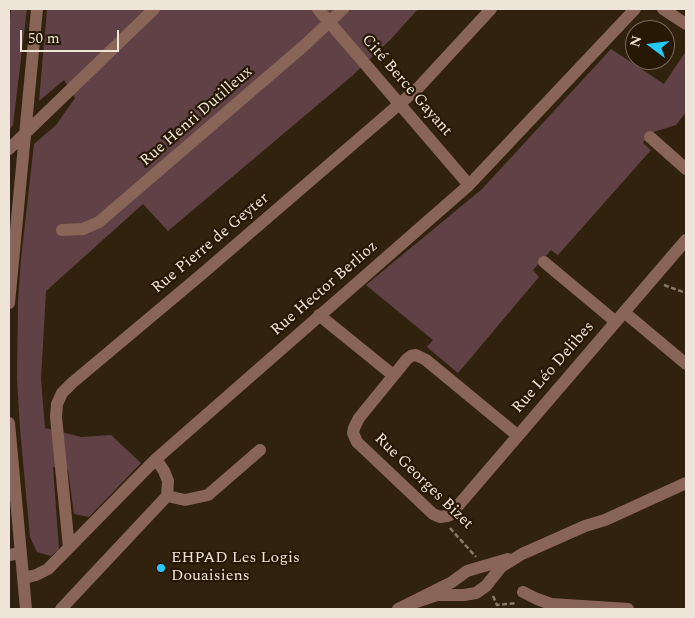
<!DOCTYPE html>
<html>
<head>
<meta charset="utf-8">
<style>
  body { margin:0 }
  #map { position:relative; width:695px; height:618px; overflow:hidden; background:#31220d; font-family:Spectral,serif }
  canvas { display:block }
  .frame { position:absolute; inset:0; border:10px solid #efe4d8; pointer-events:none }
  .north { position:absolute; left:625px; top:20px; width:50px; height:50px; box-sizing:border-box; background:#271805; border:1px solid #776a59; border-radius:50%; rotate:285deg; font-size:14px; font-weight:700; line-height:20px; text-align:center; color:#efe4d8 }
  .north::after { content:''; display:block; margin:auto; width:18px; height:22px; background:#25c9fe; clip-path:polygon(50% 0,100% 100%,50% 72%,0 100%) }
  .scale { position:absolute; left:20px; top:30px; width:99px; height:22px; box-sizing:border-box; border:2px solid #efe4d8; border-top:0; padding-left:6px; font-size:15px; line-height:18px; white-space:nowrap; color:#efe4d8; -webkit-text-stroke:4px #271805; paint-order:stroke }
</style>
</head>
<body>
<div id="map">
<canvas width="695" height="618"></canvas>
<div class="frame"></div>
<div class="north">N</div>
<div class="scale">50 m</div>
</div>
<script>
const ctx = document.querySelector('canvas').getContext('2d');
ctx.lineJoin = 'round';
function fillPath(path, color) {
  ctx.fillStyle = color;
  ctx.fill(path, 'evenodd');
}
function toPath(rows) {
  const path = new Path2D();
  for (const r of rows) {
    path.moveTo(r[0], r[1]);
    for (let i = 2; i < r.length; i += 2) path.lineTo(r[i], r[i + 1]);
  }
  return path;
}
function trace(path, color, width, dash) {
  ctx.strokeStyle = color;
  ctx.lineWidth = width;
  ctx.lineCap = dash ? 'butt' : 'round';
  ctx.setLineDash(dash || []);
  ctx.stroke(path);
}
function write(font, color, halo, rows, align = 'center') {
  ctx.font = font + ' Spectral,serif';
  ctx.lineWidth = 4.5;
  ctx.setLineDash([]);
  ctx.textBaseline = 'middle';
  ctx.strokeStyle = halo;
  ctx.fillStyle = color;
  for (const [text, x, y, turn = 0] of rows) {
    ctx.save();
    ctx.translate(x, y);
    ctx.rotate((+turn || 0) * Math.PI / 180);
    ctx.textAlign = isNaN(turn) ? turn : align;
    if (halo) ctx.strokeText(text, 0, 0);
    ctx.fillText(text, 0, 0);
    ctx.restore();
  }
}
const green = toPath([
  [11,9,27,9,13,125,9,130,9,30],
  [47,9,418,9,391,39,352,76,168,231,143,204,46,291,41,379,45,428,81,437,111,435,141,463,89,517,74,514,68,470,53,467,59,549,51,556,37,552,30,537,20,429,17,378,18,301,21,259,34,144,56,125,75,98,64,80,39,101],
  [611,49,664,84,686,51,686,112,676,125,650,133,643,143,651,150,558,255,551,250,533,270,539,277,458,373,427,347,433,340,366,285,482,189]
]);
const path = toPath([
  [664,285,686,293],
  [450,528,476,557],
  [493,596,497,605,517,603]
]);
const minor = toPath([
  [318,9,469,185],
  [663,9,686,24],
  [650,137,686,169],
  [9,149,154,9],
  [62,230,83,229,99,222,306,44,343,9],
  [544,262,616,322],
  [9,303,37,9],
  [624,312,686,364],
  [319,315,393,375],
  [9,423,26,609],
  [517,435,426,360,416,355,411,356,407,359,359,418,354,428,353,433,357,442,433,514,440,517,447,516,450,515,686,240],
  [167,496,185,500,208,495,260,450],
  [69,548,56,417,57,404,62,393,72,383,202,274,418,88,491,9],
  [9,555,21,553],
  [24,578,36,575,48,569,156,459,469,185,635,9],
  [523,592,537,599,551,604,628,609],
  [413,603,437,595,464,595,476,593,486,586,501,567,522,554,585,526,605,520,686,483],
  [61,609,167,496,168,481,164,471,156,459],
  [398,609,452,582,467,571,508,559]
]);
const markers = [
  [161,568,5,"#25c9fe"]
];
const streetNames = [
  ["Cité Berce Gayant",406,86,49],
  ["Rue Henri Dutilleux",197,117,-41],
  ["Rue Pierre de Geyter",211,244,-40],
  ["Rue Hector Berlioz",325,289,-41],
  ["Rue Léo Delibes",554,368,-49],
  ["Rue Georges Bizet",423,482,44]
];
const poiNames = [
  ["EHPAD Les Logis",171,559],
  ["Douaisiens",171,577]
];
fillPath(green, '#604246');
trace(path, '#887b6a', 2.5, [5, 2.5]);
trace(minor, '#896557', 12);
for (const [x, y, r, color] of markers) {
  const dot = new Path2D();
  dot.arc(x, y, r, 0, 2 * Math.PI);
  ctx.fillStyle = color;
  ctx.fill(dot);
  trace(dot, '#271805', 2);
}
write('16px', '#efe4d8', '#271805', streetNames);
write('16px', '#efe4d8', '#271805', poiNames, 'left');
</script>
</body>
</html>
